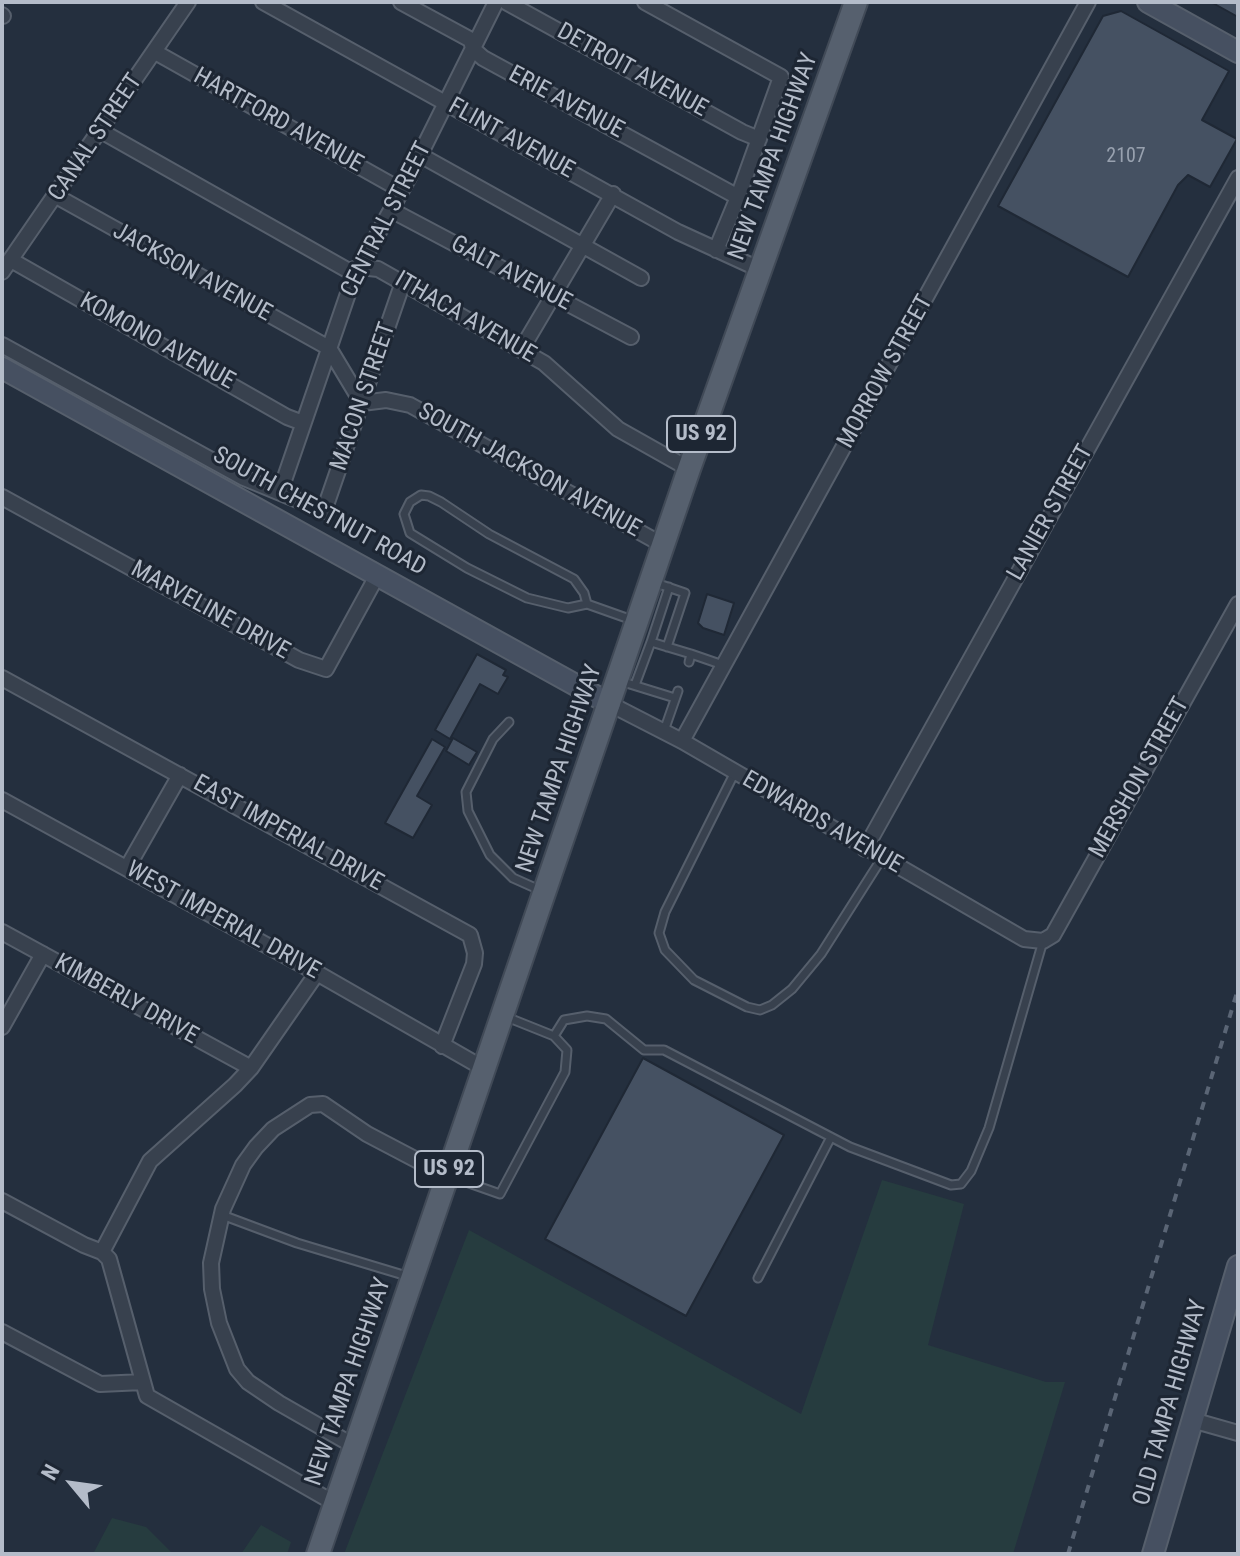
<!DOCTYPE html>
<html>
<head>
<meta charset="utf-8">
<style>
  body { margin:0 }
  #map { position:relative; width:1240px; height:1556px; overflow:hidden; background:#242f3e; font-family:"Roboto Condensed",sans-serif }
  canvas { display:block }
  .frame { position:absolute; inset:0; border:4px solid #b4bcc9; pointer-events:none }
  .north { position:absolute; left:32px; top:1444px; width:80px; height:80px; -webkit-text-stroke:6px #1d2633; paint-order:stroke; rotate:299deg; font-size:22px; font-weight:700; line-height:32px; text-align:center; color:#b4bcc9 }
  .north::after { content:''; display:block; margin:auto; width:28px; height:36px; background:#b4bcc9; clip-path:polygon(50% 0,100% 100%,50% 72%,0 100%) }
</style>
</head>
<body>
<div id="map">
<canvas width="1240" height="1556"></canvas>
<div class="frame"></div>
<div class="north">N</div>
</div>
<script>
const ctx = document.querySelector('canvas').getContext('2d');
ctx.lineJoin = 'round';
function fillPath(path, color) {
  ctx.fillStyle = color;
  ctx.fill(path, 'evenodd');
}
function toPath(rows) {
  const path = new Path2D();
  for (const r of rows) {
    path.moveTo(r[0], r[1]);
    for (let i = 2; i < r.length; i += 2) path.lineTo(r[i], r[i + 1]);
  }
  return path;
}
function trace(path, color, width, dash) {
  ctx.strokeStyle = color;
  ctx.lineWidth = width;
  ctx.lineCap = dash ? 'butt' : 'round';
  ctx.setLineDash(dash || []);
  ctx.stroke(path);
}
function write(font, color, halo, rows, align = 'center') {
  ctx.font = font + ' "Roboto Condensed",sans-serif';
  ctx.lineWidth = 6;
  ctx.setLineDash([]);
  ctx.textBaseline = 'middle';
  ctx.strokeStyle = halo;
  ctx.fillStyle = color;
  for (const [text, x, y, turn = 0] of rows) {
    ctx.save();
    ctx.translate(x, y);
    ctx.rotate((+turn || 0) * Math.PI / 180);
    ctx.textAlign = isNaN(turn) ? turn : align;
    if (halo) ctx.strokeText(text, 0, 0);
    ctx.fillText(text, 0, 0);
    ctx.restore();
  }
}
const green = toPath([
  [882,1180,964,1204,928,1345,1046,1382,1065,1382,1013,1554,344,1554,469,1230,801,1414],
  [112,1518,146,1527,173,1554,93,1554],
  [261,1525,291,1542,287,1554,241,1554]
]);
const building = toPath([
  [1211,2,1238,2,1238,17,1211,2],
  [1121,11,1229,71,1202,120,1237,139,1210,187,1188,175,1178,185,1128,277,998,206,1103,16,1121,11],
  [707,594,734,603,724,635,703,628,698,623,707,594],
  [477,654,506,670,503,675,508,677,498,694,480,684,450,739,435,730,477,654],
  [453,738,477,752,469,765,446,751,453,738],
  [432,739,445,747,417,796,432,805,413,838,385,823,432,739],
  [643,1058,784,1135,686,1316,545,1239,643,1058]
]);
const lane = toPath([
  [653,582,685,593,667,647],
  [587,604,584,593,574,579,489,534,441,502,429,496,421,495,410,502,404,514,410,533,467,568,527,598,568,608,587,604,635,621],
  [651,642,669,587],
  [689,662,691,654,723,665],
  [620,681,675,698],
  [635,685,651,642,691,654],
  [509,722,493,739,466,792,468,811,490,855,513,878,542,891],
  [664,731,678,691],
  [735,772,665,912,659,933,665,950,694,980,747,1007,760,1010,772,1005,792,989,821,954,882,858],
  [554,1036,564,1020,587,1016,606,1019,644,1050,664,1050,850,1147,951,1185,961,1184,971,1171,989,1128,1043,941],
  [449,1176,500,1194,565,1072,567,1050,554,1036,504,1016],
  [222,1215,297,1243,410,1277],
  [758,1278,831,1137]
]);
const street = toPath([
  [263,2,678,232,761,270],
  [401,2,471,40,473,49,483,58,738,197],
  [506,2,742,132,759,139],
  [645,2,781,77,738,197,716,250],
  [2,15,3,16],
  [155,52,401,190],
  [101,131,349,271,360,267,378,269,544,363,618,429,689,469],
  [420,155,641,278],
  [56,196,329,348,362,403,386,400,410,405,663,545],
  [391,210,631,337],
  [11,260,287,417,303,423],
  [2,272,188,2],
  [2,345,244,478,324,511,403,282],
  [521,350,613,194],
  [280,492,353,279,408,179,496,2],
  [2,497,299,660,326,669,378,574],
  [2,678,470,935,475,953,474,964,442,1046],
  [610,704,682,741,1024,939,1043,941,1053,935,1238,604],
  [682,741,1088,2],
  [2,800,317,973,483,1068],
  [865,849,1238,178],
  [127,868,180,775],
  [2,932,251,1068],
  [2,1027,43,954],
  [2,1201,84,1245,102,1252],
  [102,1252,109,1259,147,1396,336,1504],
  [102,1252,150,1161,235,1085,251,1068,317,973],
  [2,1332,100,1384,143,1382],
  [1192,1420,1238,1433],
  [354,1446,279,1403,248,1382,237,1369,219,1323,212,1289,211,1263,223,1209,243,1165,256,1147,273,1129,310,1105,323,1104,367,1134,447,1176]
]);
const secondary = toPath([
  [1148,2,1238,52],
  [2,368,610,704],
  [1153,1554,1238,1266]
]);
const primary = toPath([
  [318,1554,689,469,856,2]
]);
const rail = toPath([
  [1068,1554,1238,989]
]);
const numberNames = [
  ["2107",1126,157]
];
const shields = [
  [701,434,68],
  [449,1169,68]
];
const shieldNames = [
  ["US 92",701,434],
  ["US 92",449,1169]
];
const streetNames = [
  ["DETROIT AVENUE",632,71,29],
  ["ERIE AVENUE",566,103,28],
  ["HARTFORD AVENUE",278,121,29],
  ["CANAL STREET",96,138,-56],
  ["FLINT AVENUE",511,139,29],
  ["NEW TAMPA HIGHWAY",774,157,-70],
  ["CENTRAL STREET",387,220,-63],
  ["JACKSON AVENUE",192,273,29],
  ["GALT AVENUE",511,274,28],
  ["ITHACA AVENUE",465,318,30],
  ["KOMONO AVENUE",157,342,29],
  ["MORROW STREET",886,372,-61],
  ["MACON STREET",364,397,-71],
  ["SOUTH JACKSON AVENUE",529,471,29],
  ["SOUTH CHESTNUT ROAD",319,512,29],
  ["LANIER STREET",1051,513,-61],
  ["MARVELINE DRIVE",210,611,29],
  ["NEW TAMPA HIGHWAY",560,769,-71],
  ["MERSHON STREET",1140,778,-61],
  ["EDWARDS AVENUE",822,823,30],
  ["EAST IMPERIAL DRIVE",288,834,29],
  ["WEST IMPERIAL DRIVE",223,921,29],
  ["KIMBERLY DRIVE",126,1000,29],
  ["NEW TAMPA HIGHWAY",349,1382,-71],
  ["OLD TAMPA HIGHWAY",1171,1403,-74]
];
fillPath(green, '#263c3f');
fillPath(building, '#455162');
trace(building, '#1f2835', 2);
trace(lane, '#565f6c', 11);
trace(street, '#565f6c', 18);
trace(secondary, '#565f6c', 24);
trace(primary, '#414a57', 26);
trace(lane, '#38414e', 7);
trace(street, '#38414e', 14);
trace(secondary, '#465061', 20);
trace(primary, '#56606e', 22);
trace(rail, '#5a6575', 4, [8, 8]);
write('20px', '#98a1af', null, numberNames);
for (const [x, y, w] of shields) {
  const box = new Path2D();
  box.roundRect(x - w / 2, y - 18, w, 36, 6);
  ctx.fillStyle = '#1d2633';
  ctx.fill(box);
  trace(box, '#b4bcc9', 2);
}
write('bold 22px', '#b4bcc9', null, shieldNames);
write('24px', '#b4bcc9', '#1d2633', streetNames);
</script>
</body>
</html>
